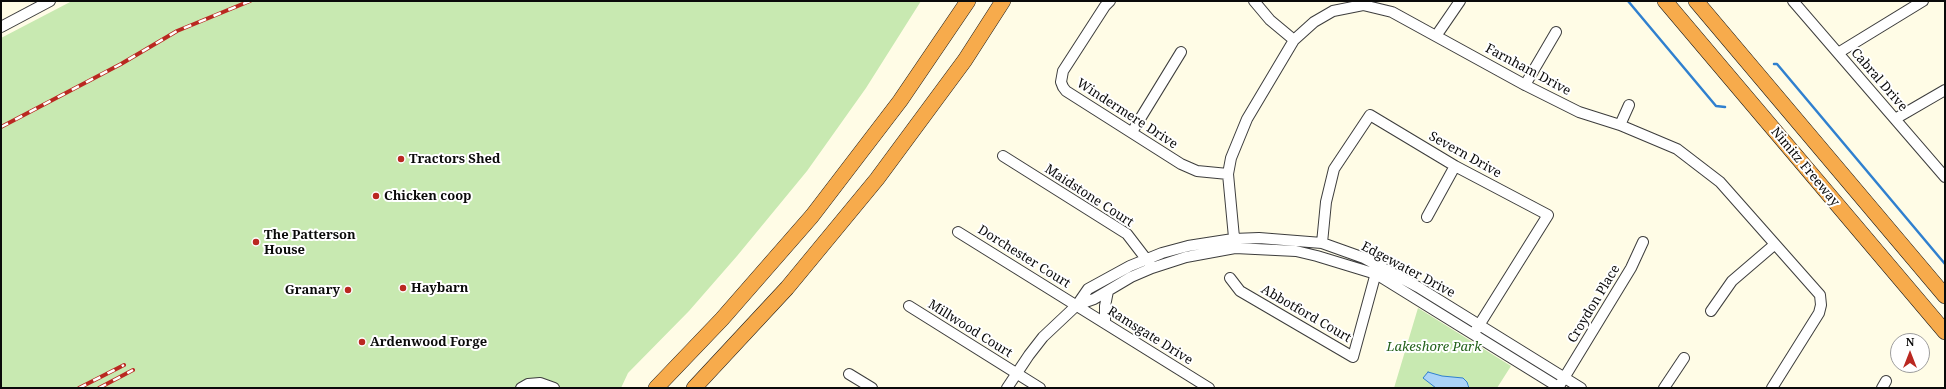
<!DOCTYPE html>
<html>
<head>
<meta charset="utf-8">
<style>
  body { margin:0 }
  #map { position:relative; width:1946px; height:389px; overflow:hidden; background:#fffce6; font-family:"Noto Serif",serif }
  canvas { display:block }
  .frame { position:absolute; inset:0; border:2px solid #0a0a0a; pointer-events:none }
  .north { position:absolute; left:1890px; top:333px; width:40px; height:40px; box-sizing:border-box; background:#fff; border:1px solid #9d9d9d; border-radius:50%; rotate:0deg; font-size:11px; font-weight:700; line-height:16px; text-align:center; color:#0a0a0a }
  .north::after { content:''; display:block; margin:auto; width:14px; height:18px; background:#ba2821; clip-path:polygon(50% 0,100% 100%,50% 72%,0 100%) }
</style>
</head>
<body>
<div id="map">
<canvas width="1946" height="389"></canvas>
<div class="frame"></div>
<div class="north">N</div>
</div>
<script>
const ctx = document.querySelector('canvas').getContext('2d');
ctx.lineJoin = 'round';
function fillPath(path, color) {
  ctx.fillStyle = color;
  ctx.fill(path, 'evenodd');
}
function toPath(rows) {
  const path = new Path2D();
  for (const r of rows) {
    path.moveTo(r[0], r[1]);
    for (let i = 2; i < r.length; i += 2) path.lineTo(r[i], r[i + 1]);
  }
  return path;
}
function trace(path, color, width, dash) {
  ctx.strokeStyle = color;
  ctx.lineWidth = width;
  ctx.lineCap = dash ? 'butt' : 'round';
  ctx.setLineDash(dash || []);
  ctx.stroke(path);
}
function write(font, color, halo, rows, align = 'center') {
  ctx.font = font + ' "Noto Serif",serif';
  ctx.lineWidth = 4;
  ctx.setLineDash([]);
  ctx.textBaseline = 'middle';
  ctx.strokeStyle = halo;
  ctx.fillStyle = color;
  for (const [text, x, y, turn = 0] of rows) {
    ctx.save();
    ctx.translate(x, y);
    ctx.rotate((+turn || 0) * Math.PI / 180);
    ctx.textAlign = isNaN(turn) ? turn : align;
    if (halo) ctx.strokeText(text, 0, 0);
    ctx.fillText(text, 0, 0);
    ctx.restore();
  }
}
const green = toPath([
  [72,1,921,1,866,88,807,171,737,256,689,311,628,373,621,388,1,388,1,38],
  [1418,308,1511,366,1497,388,1469,388,1469,385,1437,375,1436,388,1394,388]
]);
const water = toPath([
  [1428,372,1442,376,1463,378,1467,382,1469,388,1436,388,1423,378,1428,372]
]);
const stream = toPath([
  [1628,1,1716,106,1725,107],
  [1774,64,1777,64,1945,264]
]);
const minor = toPath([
  [1110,1,1105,6,1063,71,1061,82,1063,87,1066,91,1181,164,1197,171,1228,174],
  [1254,1,1270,20,1294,40],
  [1793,1,1945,177],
  [1,27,50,1],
  [1436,36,1460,1],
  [1838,53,1923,1],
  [1525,85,1556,32],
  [1895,119,1945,90],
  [1620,125,1629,105],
  [1132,132,1181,52],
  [1003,156,1127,234,1150,264],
  [1427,217,1455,166],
  [958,232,1209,388],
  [1322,243,1326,202,1334,169,1370,115,1455,166,1548,215,1476,330],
  [1235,248,1228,174,1231,158,1247,119,1294,40,1314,22,1333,11,1363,5,1392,12,1525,85,1579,112,1620,125,1677,149,1720,182,1820,295,1821,305,1819,313,1772,388],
  [1230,278,1240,291,1353,357,1377,269],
  [1077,305,1094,299,1131,277,1152,268,1186,257,1235,248,1296,251,1317,256,1376,274,1560,388],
  [909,306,1040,388],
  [1711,311,1732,281,1774,245],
  [1105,323,1105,306,1108,291],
  [849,374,872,388],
  [1561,383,1631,268,1643,242],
  [521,388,528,384,540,383,554,388],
  [1007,388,1029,355,1043,337,1077,305,1088,289,1130,266,1162,253,1188,246,1233,239,1259,238,1322,243,1364,258,1418,287,1581,388],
  [1664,388,1684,358],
  [1882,388,1886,381]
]);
const highway = toPath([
  [1665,1,1945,332],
  [1696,1,1945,296],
  [656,388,722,319,812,216,900,101,968,1],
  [694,388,787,288,877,179,965,60,1003,1]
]);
const rail = toPath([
  [1,127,121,64,177,31,250,1],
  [79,388,124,365],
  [99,388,133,370]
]);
const markers = [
  [401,159,4,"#ba2821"],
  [376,196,4,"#ba2821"],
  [256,242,4,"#ba2821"],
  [403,288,4,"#ba2821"],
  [348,290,4,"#ba2821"],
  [362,342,4,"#ba2821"]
];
const streetNames = [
  ["Farnham Drive",1528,70,28],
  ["Cabral Drive",1879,80,49],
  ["Windermere Drive",1127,114,33],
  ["Severn Drive",1465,155,29],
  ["Nimitz Freeway",1805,167,50],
  ["Maidstone Court",1089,196,33],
  ["Dorchester Court",1024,257,32],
  ["Edgewater Drive",1408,270,28],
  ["Croydon Place",1594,304,-59],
  ["Abbotford Court",1306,314,30],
  ["Millwood Court",970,329,32],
  ["Ramsgate Drive",1150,336,32]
];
const poiNames = [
  ["Tractors Shed",409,159],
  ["Chicken coop",384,196],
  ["The Patterson",264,235],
  ["House",264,250],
  ["Haybarn",411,288],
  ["Granary",340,290,"right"],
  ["Ardenwood Forge",370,342]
];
const parkNames = [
  ["Lakeshore Park",1434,347]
];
fillPath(green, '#c8e9b1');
fillPath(water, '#aad3f7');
trace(water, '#3080cf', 1);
trace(stream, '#3080cf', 2.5);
trace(minor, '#3d3d3d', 12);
trace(highway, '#1b1b1b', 16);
trace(minor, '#fff', 10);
trace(highway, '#f7ab4c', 15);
trace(rail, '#ba2821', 4);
trace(rail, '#fff', 2.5, [8]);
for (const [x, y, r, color] of markers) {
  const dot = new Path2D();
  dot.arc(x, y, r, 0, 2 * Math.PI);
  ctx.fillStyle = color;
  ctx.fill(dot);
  trace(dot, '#fff', 1.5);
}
write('13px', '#0a0a0a', '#fff', streetNames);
write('bold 13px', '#0a0a0a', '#fff', poiNames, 'left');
write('italic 13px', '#22611a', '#fff', parkNames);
</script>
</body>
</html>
